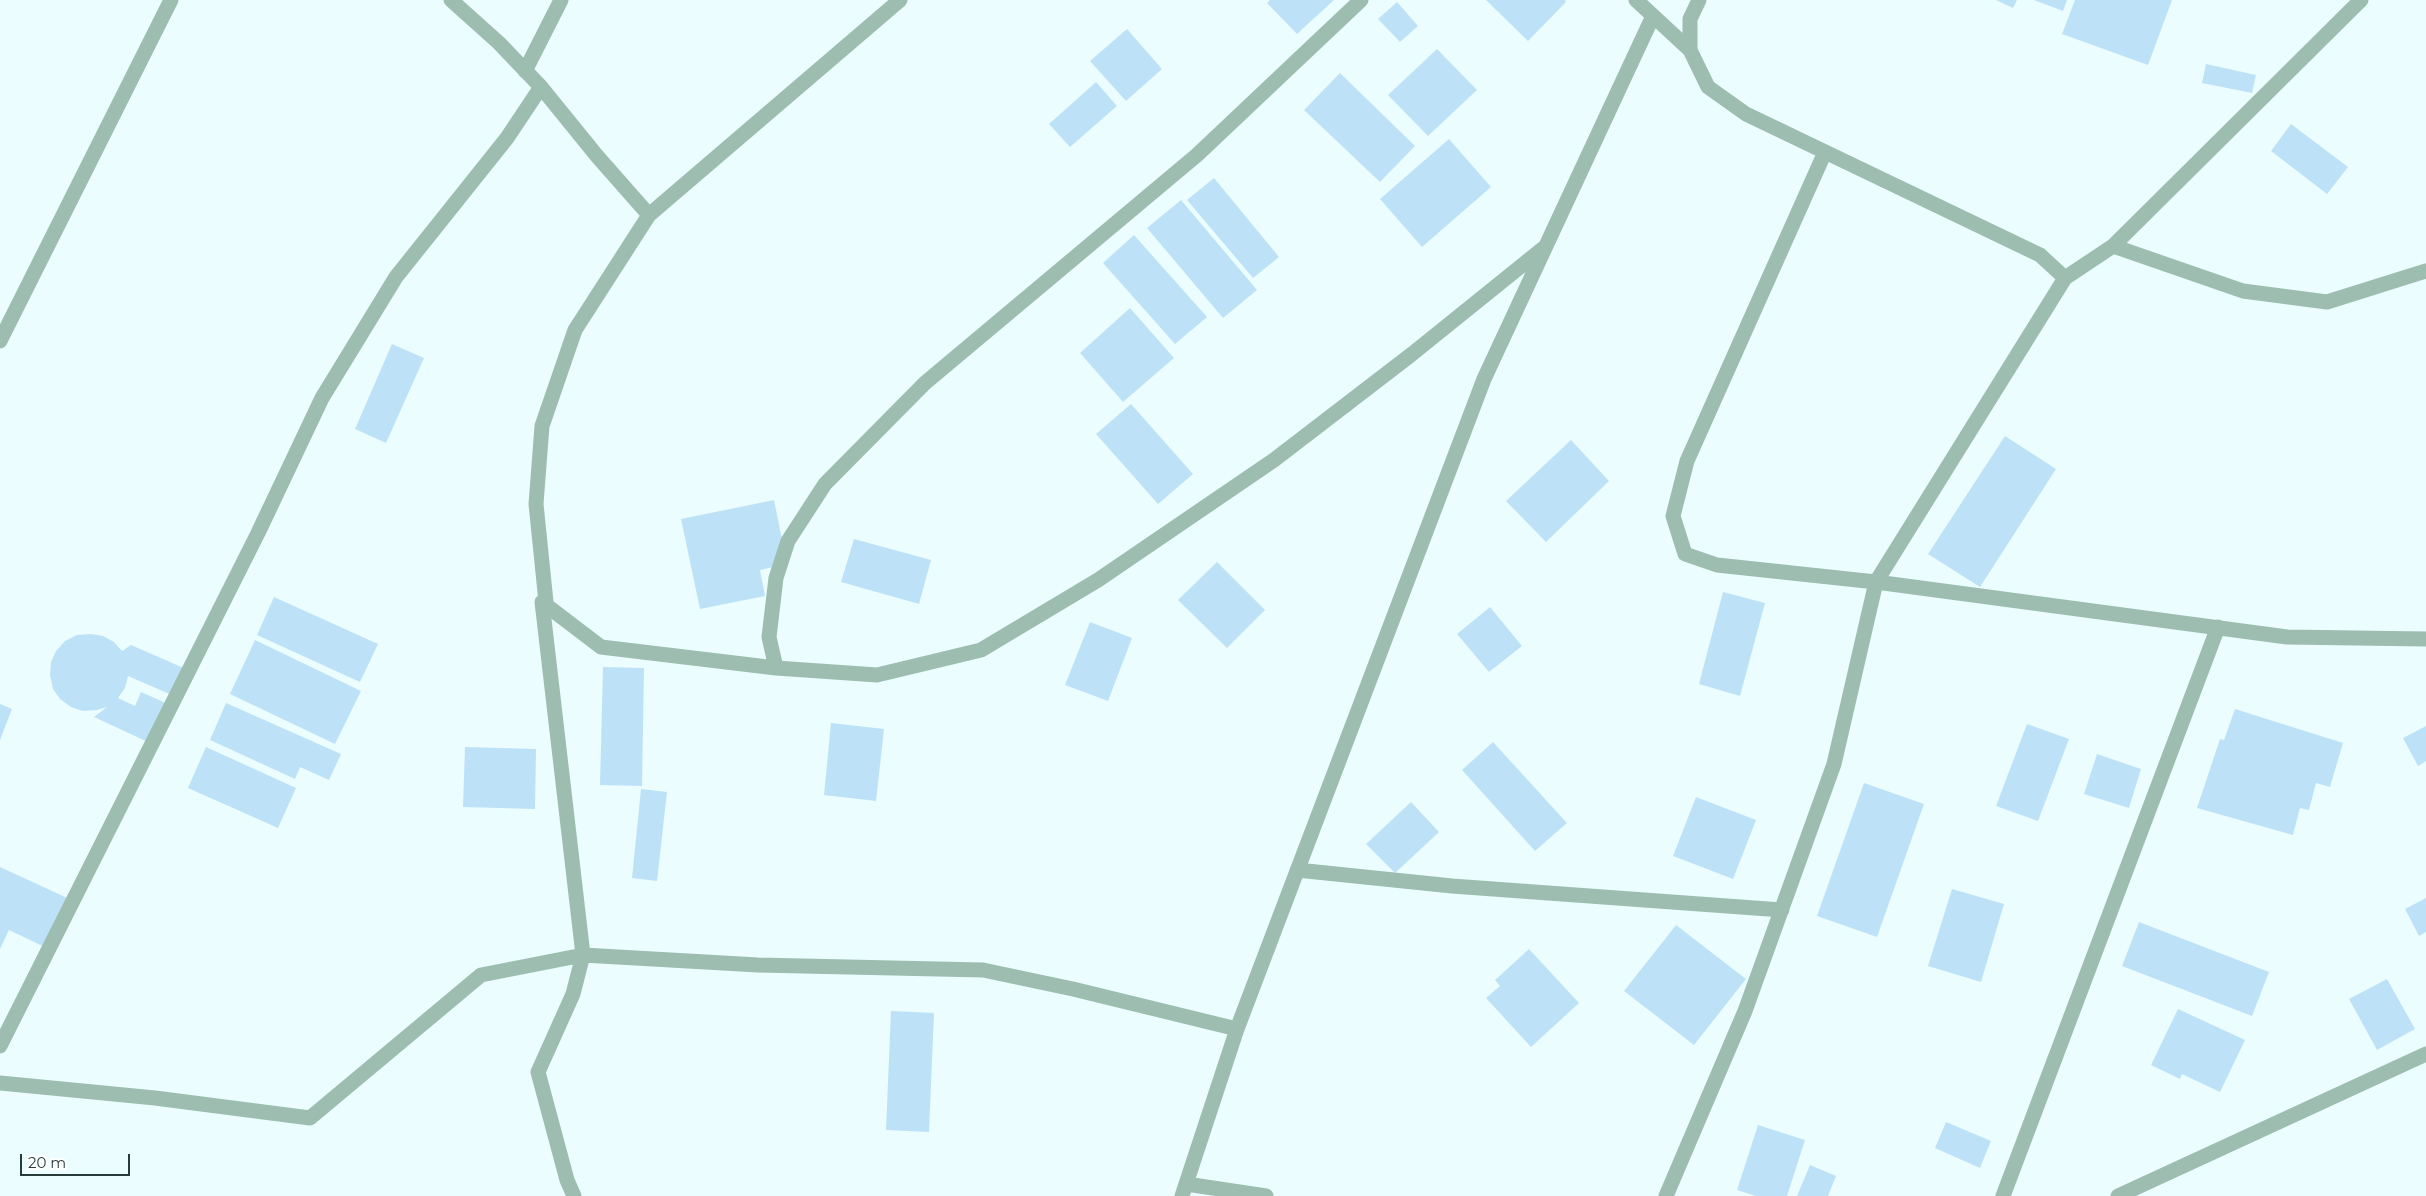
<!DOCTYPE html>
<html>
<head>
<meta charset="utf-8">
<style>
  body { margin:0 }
  #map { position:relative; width:2426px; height:1196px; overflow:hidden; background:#ebfdfe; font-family:Montserrat,sans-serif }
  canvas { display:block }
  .scale { position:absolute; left:20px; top:1154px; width:110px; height:22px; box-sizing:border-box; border:2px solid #283b3c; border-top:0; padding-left:6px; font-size:15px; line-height:18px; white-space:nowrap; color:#283b3c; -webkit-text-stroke:4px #fff; paint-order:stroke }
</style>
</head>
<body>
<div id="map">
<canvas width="2426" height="1196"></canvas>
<div class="scale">20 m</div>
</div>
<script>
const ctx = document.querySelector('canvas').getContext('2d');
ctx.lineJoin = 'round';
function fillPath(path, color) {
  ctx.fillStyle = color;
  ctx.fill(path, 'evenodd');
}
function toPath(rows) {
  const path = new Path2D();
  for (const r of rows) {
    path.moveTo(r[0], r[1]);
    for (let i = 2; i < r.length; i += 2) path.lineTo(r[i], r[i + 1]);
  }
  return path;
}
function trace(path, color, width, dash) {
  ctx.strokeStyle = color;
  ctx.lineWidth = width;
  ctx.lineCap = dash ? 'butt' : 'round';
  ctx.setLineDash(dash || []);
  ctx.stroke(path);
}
const building = toPath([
  [1270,0,1334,0,1297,34,1267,3],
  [1486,0,1565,0,1566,2,1528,41],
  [1996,0,2017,0,2013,8],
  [2034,0,2067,0,2063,11],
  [2075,0,2172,0,2148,65,2062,34],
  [1397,2,1418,26,1400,42,1378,19],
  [1127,29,1162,69,1126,101,1090,61],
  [1437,49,1477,90,1428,136,1388,95],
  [2206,64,2256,75,2252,93,2202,83],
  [1340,73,1415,146,1380,182,1304,110],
  [1096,82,1117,106,1070,147,1049,124],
  [2291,124,2348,167,2327,194,2271,151],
  [1449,139,1491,187,1422,247,1380,199],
  [1214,178,1279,257,1253,278,1187,200],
  [1181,200,1257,290,1223,318,1147,228],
  [1134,235,1207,317,1175,344,1103,263],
  [1130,308,1174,358,1123,402,1080,353],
  [392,344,424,358,386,443,355,429],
  [1131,404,1193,474,1158,504,1096,434],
  [2005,436,2056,469,1980,587,1928,554],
  [1571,440,1609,481,1546,542,1506,501],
  [774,500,787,564,760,570,765,596,700,609,681,519],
  [854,539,931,560,919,604,841,582],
  [1217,562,1265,610,1227,648,1178,600],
  [1723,592,1765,603,1740,696,1699,684],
  [274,597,378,644,360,682,257,635],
  [1490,607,1522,646,1489,672,1457,634],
  [1090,622,1132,638,1108,701,1065,685],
  [91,634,103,636,114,642,122,651,131,645,186,669,174,696,128,676,125,688,118,698,135,706,141,692,168,704,150,743,94,717,107,707,97,710,83,711,71,707,60,699,53,689,50,675,51,662,56,651,65,641,77,635],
  [255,640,361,691,335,744,230,694],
  [603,667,644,668,642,786,600,785],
  [226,703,341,754,329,780,300,767,295,779,210,740],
  [0,704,12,709,0,740],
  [2235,709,2343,743,2330,787,2316,783,2309,810,2300,808,2293,835,2197,808,2220,739,2224,740],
  [831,723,884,729,876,801,824,795],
  [2027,724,2069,739,2038,821,1996,806],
  [2426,726,2426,761,2418,766,2403,738],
  [1493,742,1567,823,1535,851,1462,770],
  [206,747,296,788,278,828,188,788],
  [465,747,536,749,535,809,463,807],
  [2097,754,2141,769,2129,808,2084,794],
  [1864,783,1924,804,1877,937,1817,916],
  [641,789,667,792,657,881,632,878],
  [1696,797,1756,820,1733,879,1673,856],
  [1411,802,1439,832,1395,873,1366,844],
  [0,867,76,902,53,951,9,930,0,949],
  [1952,889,2004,904,1981,982,1928,966],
  [2426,898,2426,932,2419,936,2405,909],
  [2139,922,2269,972,2252,1016,2122,966],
  [1676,925,1746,979,1694,1045,1624,991],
  [1529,949,1579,1003,1531,1047,1486,998,1500,986,1495,980],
  [2387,979,2415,1029,2377,1050,2349,999],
  [2178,1009,2245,1040,2220,1092,2182,1074,2180,1079,2151,1065],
  [891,1011,934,1013,929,1132,886,1130],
  [1946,1122,1991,1141,1980,1168,1935,1148],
  [1758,1125,1805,1140,1787,1196,1756,1196,1737,1190],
  [1810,1165,1836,1176,1828,1196,1797,1196]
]);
const minor = toPath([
  [451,0,499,43,541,87,597,156,649,215],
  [900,0,649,215,575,330,542,426,536,504,546,602,542,602,601,647,776,668,877,675,981,650,1098,580,1274,460,1412,354,1546,246],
  [1636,0,1690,50,1708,87,1746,114,2040,255,2065,278],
  [1690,50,1690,19,1699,0],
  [525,71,561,0],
  [1825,152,1687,461,1673,516,1685,554,1717,565,1876,582,2287,637,2426,639],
  [2113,246,2243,291,2327,302,2426,271],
  [0,341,171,0],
  [542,602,583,955,573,994,538,1072,567,1180,574,1196],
  [776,668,769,637,776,578,788,541,825,484,925,383,1197,155,1361,0],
  [1297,870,1452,886,1782,910],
  [0,1046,258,533,322,398,396,277,507,138,541,87],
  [0,1083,155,1098,310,1118,481,975,583,955,758,965,983,970,1073,989,1237,1029],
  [1186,1184,1266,1196],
  [1182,1196,1237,1029,1484,379,1653,16],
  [1666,1196,1745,1011,1834,764,1876,582,2065,278,2113,246,2361,0],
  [2003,1196,2218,627],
  [2118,1196,2426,1054]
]);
fillPath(building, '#bde2f7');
trace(minor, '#9dbdb1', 15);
</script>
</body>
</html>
